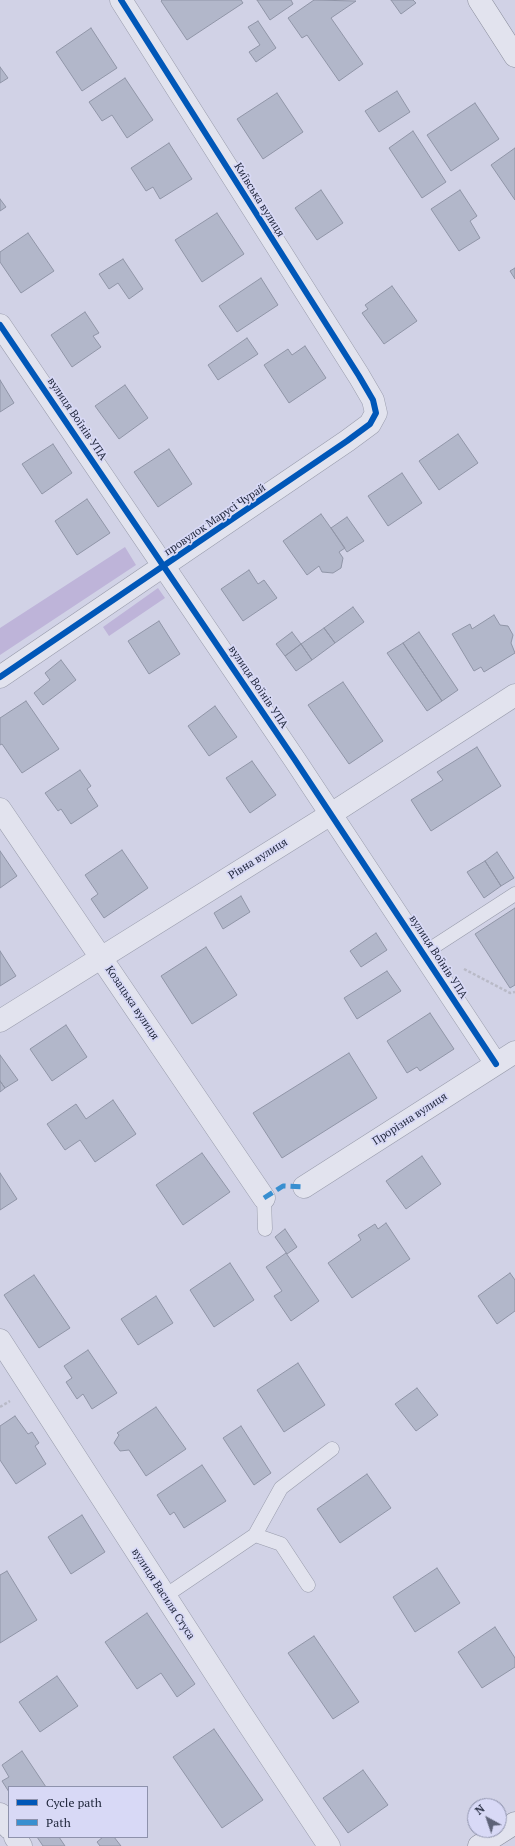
<!DOCTYPE html>
<html>
<head>
<meta charset="utf-8">
<style>
  body { margin:0 }
  #map { position:relative; width:515px; height:1846px; overflow:hidden; background:#d1d2e6; font-family:"PT Serif",serif }
  canvas { display:block }
  .legend { position:absolute; left:8px; top:1786px; width:140px; height:52px; box-sizing:border-box; background:#d8d9f6; border:1px solid #8e92ac; margin:0; padding:5px 7px; list-style:none; font-size:12px; color:#20273c }
  .legend li { display:flex; align-items:center; gap:8px; height:20px }
  .legend b { width:20px; border:1px solid #8e92ac }
  .north { position:absolute; left:467px; top:1798px; width:40px; height:40px; box-sizing:border-box; background:#d8d9f6; border:1px solid #8e92ac; border-radius:50%; rotate:320deg; font-size:11px; font-weight:700; line-height:16px; text-align:center; color:#20273c }
  .north::after { content:''; display:block; margin:auto; width:14px; height:18px; background:#5e6378; clip-path:polygon(50% 0,100% 100%,50% 72%,0 100%) }
</style>
</head>
<body>
<div id="map">
<canvas width="515" height="1846"></canvas>
<ul class="legend">
<li><b style="height:5px;background:#0057b8"></b>Cycle path</li>
<li><b style="height:5px;background:#398fd0"></b>Path</li>
</ul>
<div class="north">N</div>
</div>
<script>
const ctx = document.querySelector('canvas').getContext('2d');
ctx.lineJoin = 'round';
function fillPath(path, color) {
  ctx.fillStyle = color;
  ctx.fill(path, 'evenodd');
}
function toPath(rows) {
  const path = new Path2D();
  for (const r of rows) {
    path.moveTo(r[0], r[1]);
    for (let i = 2; i < r.length; i += 2) path.lineTo(r[i], r[i + 1]);
  }
  return path;
}
function trace(path, color, width, dash) {
  ctx.strokeStyle = color;
  ctx.lineWidth = width;
  ctx.lineCap = dash ? 'butt' : 'round';
  ctx.setLineDash(dash || []);
  ctx.stroke(path);
}
function write(font, color, halo, rows, align = 'center') {
  ctx.font = font + ' "PT Serif",serif';
  ctx.lineWidth = 3.5;
  ctx.setLineDash([]);
  ctx.textBaseline = 'middle';
  ctx.strokeStyle = halo;
  ctx.fillStyle = color;
  for (const [text, x, y, turn = 0] of rows) {
    ctx.save();
    ctx.translate(x, y);
    ctx.rotate((+turn || 0) * Math.PI / 180);
    ctx.textAlign = isNaN(turn) ? turn : align;
    if (halo) ctx.strokeText(text, 0, 0);
    ctx.fillText(text, 0, 0);
    ctx.restore();
  }
}
const green = toPath([
  [125,547,136,565,0,655,0,628],
  [158,588,165,598,109,636,103,627]
]);
const building = toPath([
  [162,0,241,0,243,3,187,40,161,1,162,0],
  [257,0,291,0,293,4,270,20,257,0],
  [314,0,356,1,331,18,363,64,339,81,307,35,302,38,288,18,314,0],
  [391,0,413,0,416,3,401,14,391,0],
  [258,21,276,48,256,62,249,52,260,45,248,27,258,21],
  [91,28,117,68,82,91,56,52,91,28],
  [0,67,8,78,0,83,0,67],
  [125,78,153,120,127,138,112,115,102,121,89,102,125,78],
  [397,91,410,112,379,132,365,111,397,91],
  [277,93,303,132,263,159,237,119,277,93],
  [475,103,499,139,451,171,427,135,475,103],
  [413,131,446,182,422,198,389,148,413,131],
  [169,143,192,179,160,199,153,187,146,191,131,168,169,143],
  [515,148,515,200,491,165,515,148],
  [321,190,343,223,317,240,295,208,321,190],
  [460,190,477,216,470,221,480,238,459,251,431,209,460,190],
  [0,199,6,207,0,211,0,199],
  [217,213,244,254,202,282,175,240,217,213],
  [28,233,54,271,21,293,0,262,0,252,28,233],
  [123,259,143,289,129,299,118,283,109,289,99,274,123,259],
  [515,268,515,279,510,271,515,268],
  [261,278,278,305,237,332,219,306,261,278],
  [392,286,417,321,384,344,362,313,368,309,365,305,392,286],
  [85,312,99,333,93,336,101,347,72,367,51,335,85,312],
  [247,338,258,354,218,380,208,365,247,338],
  [305,346,326,378,289,403,264,365,288,349,292,355,305,346],
  [0,380,14,403,0,412,0,380],
  [125,385,148,418,119,439,95,406,125,385],
  [458,434,478,463,439,490,419,461,458,434],
  [53,444,72,473,42,494,22,464,53,444],
  [169,449,192,484,158,507,134,472,169,449],
  [402,473,422,503,388,526,368,496,402,473],
  [87,499,110,533,77,555,55,521,87,499],
  [321,514,345,548,339,552,343,558,341,568,333,573,322,572,319,566,307,575,283,541,321,514],
  [347,517,364,541,347,552,331,528,347,517],
  [249,570,258,584,264,580,277,598,243,621,221,589,249,570],
  [353,607,364,622,335,643,324,628,353,607],
  [494,615,500,625,508,626,513,635,511,643,515,653,484,672,481,667,474,671,452,634,470,624,472,629,494,615],
  [159,621,180,654,149,674,128,641,159,621],
  [324,628,335,643,312,660,301,644,324,628],
  [292,632,301,644,285,656,276,644,292,632],
  [419,632,458,690,442,701,403,643,419,632],
  [403,643,442,701,427,711,387,653,403,643],
  [301,644,312,660,296,671,285,656,301,644],
  [61,660,76,680,43,705,34,693,50,680,45,673,61,660],
  [343,682,383,741,349,764,308,705,343,682],
  [26,701,59,749,22,773,2,744,0,745,0,718,26,701],
  [215,706,237,737,209,756,188,726,215,706],
  [477,747,501,786,431,831,411,800,443,780,437,772,477,747],
  [252,761,276,795,250,813,226,778,252,761],
  [80,770,91,786,87,789,98,806,71,824,61,809,58,811,45,793,80,770],
  [122,850,148,888,104,918,91,899,98,894,85,875,122,850],
  [0,851,17,876,0,888,0,851],
  [497,852,514,878,501,886,485,861,497,852],
  [485,861,501,886,484,898,467,872,485,861],
  [241,896,250,912,223,929,214,913,241,896],
  [515,908,515,985,510,988,475,934,515,908],
  [376,933,387,950,361,967,350,951,376,933],
  [206,947,237,995,192,1024,161,976,206,947],
  [0,951,16,976,0,986,0,951],
  [387,971,401,991,357,1019,344,998,387,971],
  [430,1013,454,1049,420,1071,417,1067,407,1073,387,1041,430,1013],
  [66,1025,87,1057,52,1081,30,1049,66,1025],
  [349,1053,377,1098,282,1158,253,1113,349,1053],
  [0,1055,18,1080,5,1088,0,1081,0,1055],
  [0,1081,5,1088,0,1092,0,1081],
  [113,1100,136,1134,95,1162,80,1140,65,1150,47,1124,76,1104,86,1119,113,1100],
  [202,1153,230,1192,183,1225,156,1185,202,1153],
  [422,1156,441,1184,406,1209,386,1181,422,1156],
  [0,1173,17,1199,0,1210,0,1173],
  [386,1223,410,1259,352,1298,328,1263,361,1240,358,1235,375,1224,378,1229,386,1223],
  [285,1229,297,1247,287,1254,275,1237,285,1229],
  [286,1253,319,1301,291,1321,274,1296,282,1291,266,1267,286,1253],
  [230,1263,254,1300,214,1327,190,1290,230,1263],
  [510,1273,515,1280,515,1311,497,1324,478,1296,510,1273],
  [34,1275,70,1328,39,1348,4,1295,34,1275],
  [156,1296,173,1323,138,1345,121,1319,156,1296],
  [88,1350,117,1393,92,1409,83,1394,77,1399,66,1382,72,1378,64,1366,88,1350],
  [298,1363,325,1405,284,1432,257,1390,298,1363],
  [417,1388,438,1415,416,1431,395,1404,417,1388],
  [156,1407,186,1449,146,1476,129,1450,120,1451,114,1443,119,1435,117,1433,156,1407],
  [15,1416,28,1434,32,1432,39,1443,35,1446,46,1464,16,1484,0,1460,0,1426,15,1416],
  [241,1426,271,1473,254,1485,223,1438,241,1426],
  [202,1465,226,1501,184,1528,174,1512,170,1515,157,1495,202,1465],
  [367,1474,391,1508,340,1543,317,1509,367,1474],
  [82,1515,105,1552,71,1574,48,1537,82,1515],
  [437,1568,460,1603,415,1632,393,1597,437,1568],
  [7,1571,37,1620,0,1643,0,1575,7,1571],
  [147,1613,195,1684,177,1697,161,1673,137,1689,105,1642,147,1613],
  [495,1627,515,1658,515,1667,482,1688,458,1652,495,1627],
  [314,1636,359,1702,333,1719,288,1653,314,1636],
  [57,1676,78,1706,40,1732,19,1702,57,1676],
  [214,1729,263,1800,222,1828,173,1757,214,1729],
  [22,1751,46,1787,9,1787,9,1792,2,1781,9,1777,2,1765,22,1751],
  [363,1770,388,1805,348,1833,323,1798,363,1770],
  [37,1837,59,1837,65,1846,43,1846,37,1837],
  [103,1837,114,1837,121,1846,100,1846,97,1842,103,1837]
]);
const path = toPath([
  [464,969,510,993,515,992],
  [0,1407,10,1401]
]);
const lane = toPath([
  [424,953,515,894],
  [264,1198,265,1229],
  [255,1535,281,1544,308,1585],
  [165,1596,255,1535,281,1488,332,1449]
]);
const street = toPath([
  [0,325,295,760,496,1064],
  [0,677,347,441,370,424,376,413,373,400,359,376,121,0],
  [0,809,264,1198],
  [0,1021,331,814,515,695],
  [304,1187,515,1052],
  [0,1340,235,1704,329,1846],
  [0,1814,9,1828],
  [15,1837,21,1846]
]);
const secondary = toPath([
  [479,0,515,56],
  [479,1846,515,1823]
]);
const quiet = toPath([
  [264,1198,283,1186,304,1187]
]);
const cycleway = toPath([
  [0,325,295,760,496,1064],
  [0,677,347,441,370,424,376,413,373,400,359,376,121,0]
]);
const streetNames = [
  ["Київська вулиця",259,200,58],
  ["вулиця Воїнів УПА",77,419,56],
  ["провулок Марусі Чурай",215,520,-34],
  ["вулиця Воїнів УПА",258,687,56],
  ["Рівна вулиця",258,859,-32],
  ["вулиця Воїнів УПА",438,957,57],
  ["Козацька вулиця",132,1003,56],
  ["Прорізна вулиця",410,1119,-33],
  ["вулиця Василя Стуса",163,1594,57]
];
fillPath(green, '#beb4d9');
fillPath(building, '#b2b7ca');
trace(building, '#9095a7', 1);
trace(lane, '#999cac', 15);
trace(street, '#999cac', 23);
trace(secondary, '#898c9b', 23);
trace(path, '#b9bac7', 2.5, [3, 2]);
trace(lane, '#e2e3ee', 14);
trace(street, '#e2e3ee', 22);
trace(secondary, '#e2e3ee', 22);
trace(quiet, '#398fd0', 5, [10, 5]);
trace(cycleway, '#0057b8', 6);
write('11px', '#20273c', '#d8d9f6', streetNames);
</script>
</body>
</html>
